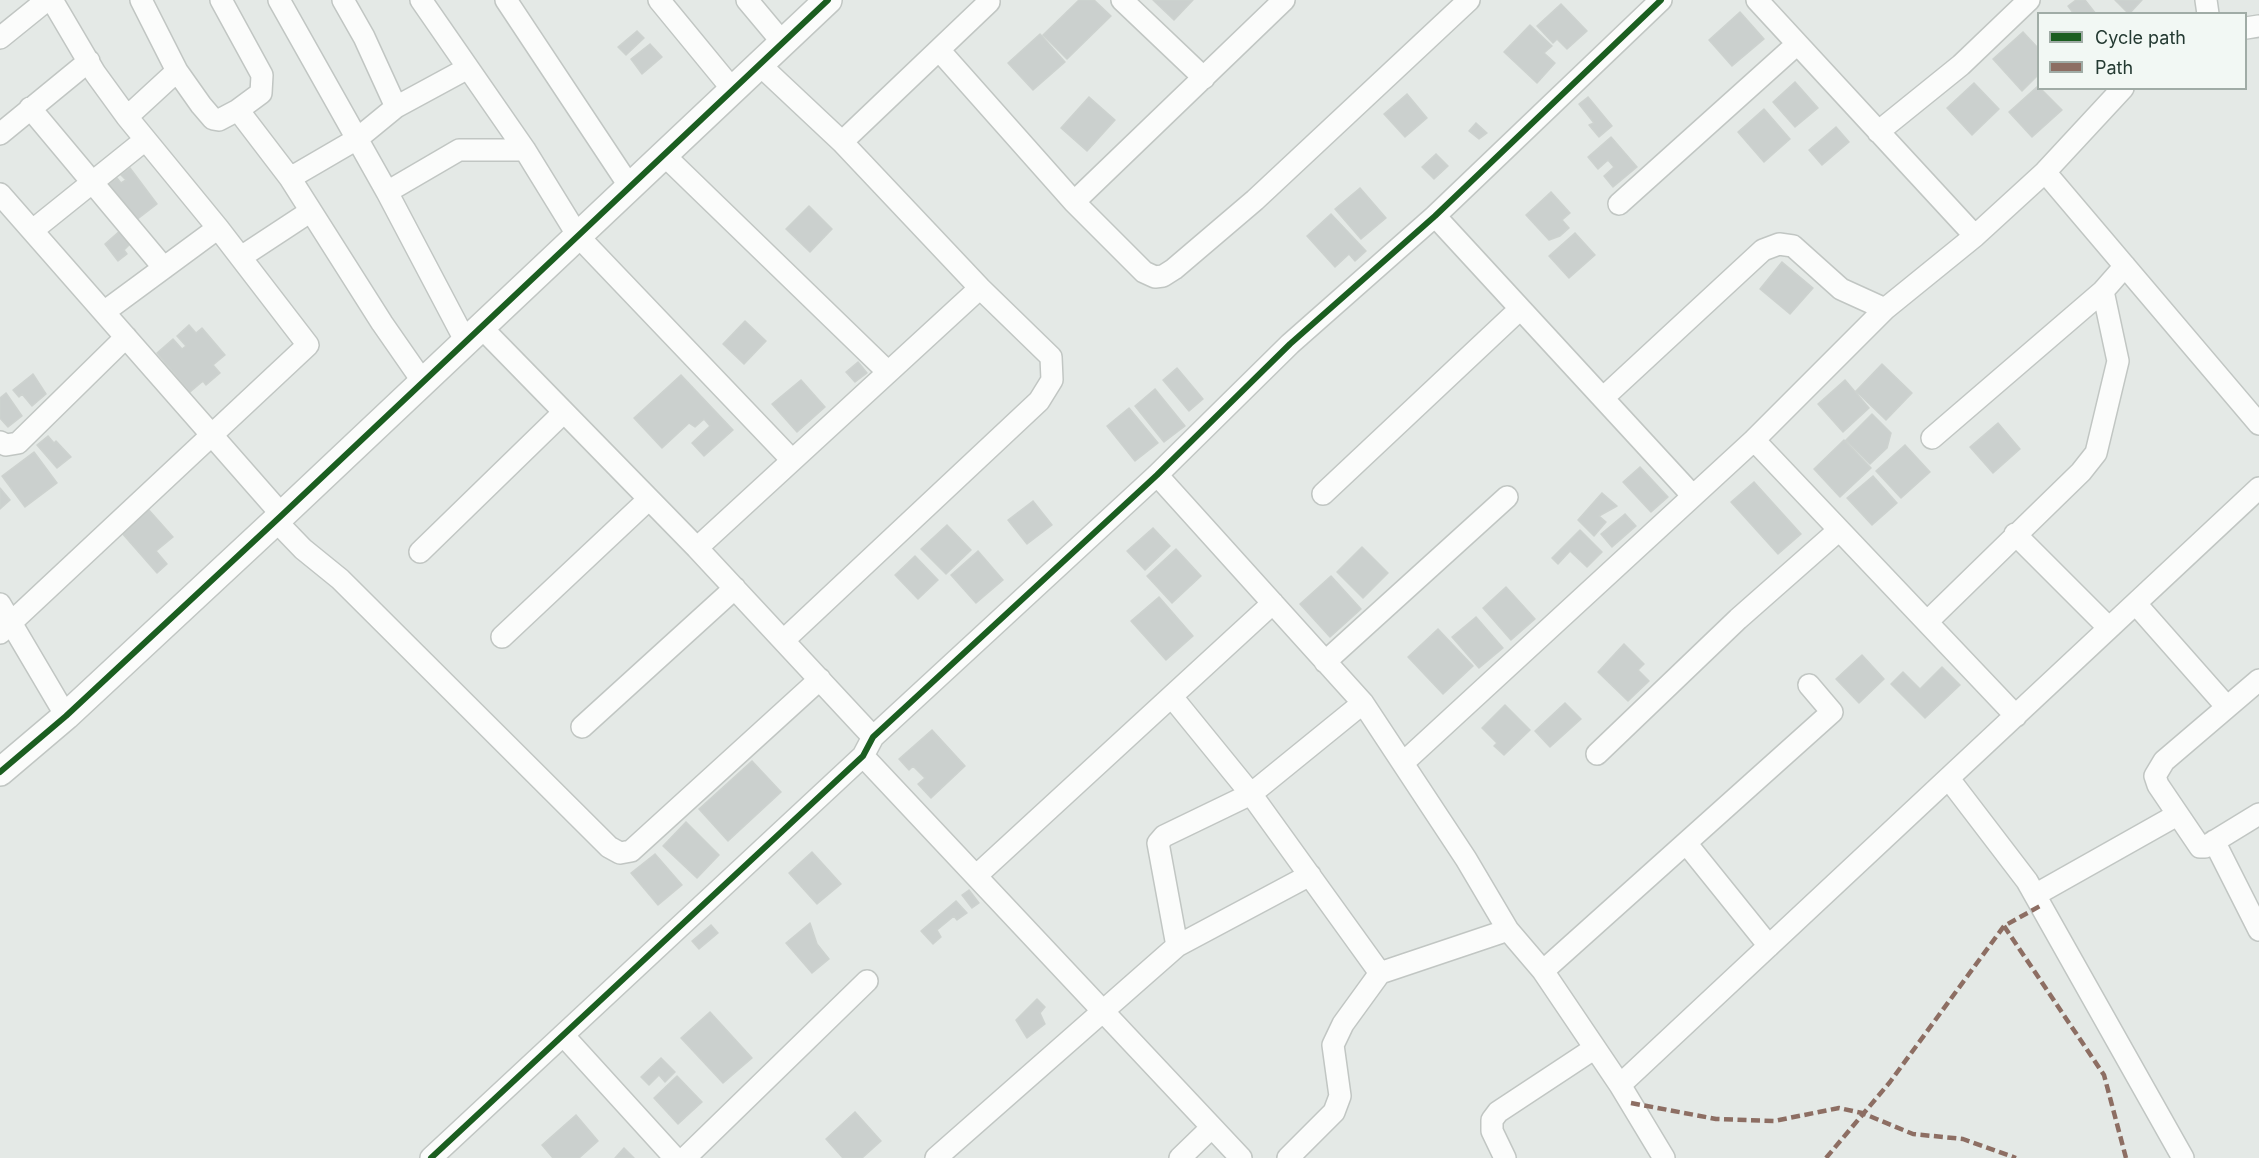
<!DOCTYPE html>
<html>
<head>
<meta charset="utf-8">
<style>
  body { margin:0 }
  #map { position:relative; width:2259px; height:1158px; overflow:hidden; background:#e4e9e6; font-family:Inter,sans-serif }
  canvas { display:block }
  .legend { position:absolute; left:2037px; top:12px; width:210px; height:78px; box-sizing:border-box; background:#f2f8f4; border:2px solid #a0aca6; margin:0; padding:8px 10px; list-style:none; font-size:18px; color:#243a32 }
  .legend li { display:flex; align-items:center; gap:12px; height:30px }
  .legend b { width:30px; border:2px solid #a0aca6 }
</style>
</head>
<body>
<div id="map">
<canvas width="2259" height="1158"></canvas>
<ul class="legend">
<li><b style="height:8px;background:#1b5e20"></b>Cycle path</li>
<li><b style="height:8px;background:#8d6e63"></b>Path</li>
</ul>
</div>
<script>
const ctx = document.querySelector('canvas').getContext('2d');
ctx.lineJoin = 'round';
function fillPath(path, color) {
  ctx.fillStyle = color;
  ctx.fill(path, 'evenodd');
}
function toPath(rows) {
  const path = new Path2D();
  for (const r of rows) {
    path.moveTo(r[0], r[1]);
    for (let i = 2; i < r.length; i += 2) path.lineTo(r[i], r[i + 1]);
  }
  return path;
}
function trace(path, color, width, dash) {
  ctx.strokeStyle = color;
  ctx.lineWidth = width;
  ctx.lineCap = dash ? 'butt' : 'round';
  ctx.setLineDash(dash || []);
  ctx.stroke(path);
}
const building = toPath([
  [1079,0,1094,0,1111,16,1067,59,1043,35,1079,0],
  [1153,0,1193,0,1174,20,1153,0],
  [2076,0,2085,0,2096,14,2074,14,2068,6,2076,0],
  [2115,0,2142,0,2129,14,2115,0],
  [1561,4,1587,31,1567,49,1557,39,1553,43,1537,26,1561,4],
  [1740,12,1764,39,1732,66,1709,40,1740,12],
  [1530,25,1552,46,1544,53,1555,63,1537,83,1504,52,1530,25],
  [637,31,644,38,626,55,618,47,637,31],
  [2023,32,2038,48,2038,75,2022,91,1993,59,2023,32],
  [1040,34,1065,62,1033,90,1008,63,1040,34],
  [650,44,662,57,642,74,631,59,650,44],
  [1795,82,1818,108,1795,127,1773,102,1795,82],
  [1974,83,1999,109,1972,135,1947,108,1974,83],
  [2038,86,2062,110,2032,137,2009,112,2038,86],
  [1407,94,1427,118,1405,137,1384,114,1407,94],
  [1089,97,1115,120,1087,151,1061,128,1089,97],
  [1588,97,1612,126,1599,137,1589,125,1594,123,1579,104,1588,97],
  [1764,109,1790,139,1764,162,1738,132,1764,109],
  [1476,123,1487,133,1479,139,1469,131,1476,123],
  [1836,127,1849,142,1822,165,1809,150,1836,127],
  [1611,137,1637,167,1613,187,1604,176,1614,167,1608,160,1598,169,1588,157,1611,137],
  [1436,154,1448,166,1434,179,1422,167,1436,154],
  [130,168,157,204,135,221,108,185,117,178,121,183,126,180,121,175,130,168],
  [1360,188,1386,218,1361,239,1335,209,1360,188],
  [1551,192,1570,213,1562,220,1569,228,1560,236,1549,240,1526,215,1551,192],
  [809,206,832,229,810,252,786,229,809,206],
  [1331,214,1366,251,1355,261,1349,254,1335,267,1307,236,1331,214],
  [122,229,132,242,124,250,127,254,118,261,105,244,122,229],
  [1575,233,1595,255,1569,278,1549,256,1575,233],
  [1782,262,1813,288,1790,314,1760,289,1782,262],
  [745,321,766,341,744,364,723,344,745,321],
  [189,325,196,333,202,328,225,355,213,365,220,373,206,385,203,381,190,392,157,353,173,339,182,349,186,346,177,336,189,325],
  [858,362,867,373,855,382,846,372,858,362],
  [1882,364,1912,393,1886,420,1856,391,1882,364],
  [1177,368,1203,399,1189,411,1163,380,1177,368],
  [33,374,46,394,32,406,22,394,19,397,13,390,33,374],
  [681,375,733,430,704,456,692,443,710,426,704,419,695,427,689,423,662,448,634,418,681,375],
  [801,380,825,407,797,432,772,404,801,380],
  [1845,380,1869,408,1843,432,1818,404,1845,380],
  [1155,389,1185,426,1164,442,1135,406,1155,389],
  [6,393,22,416,8,427,0,418,0,398,6,393],
  [1129,408,1158,443,1135,461,1107,426,1129,408],
  [1872,414,1891,433,1887,448,1870,464,1846,440,1872,414],
  [1998,423,2020,449,1993,473,1970,447,1998,423],
  [48,436,54,443,56,441,71,457,57,468,37,445,48,436],
  [1844,440,1871,468,1840,497,1814,469,1844,440],
  [1905,445,1930,472,1901,498,1876,471,1905,445],
  [34,452,57,483,25,507,2,476,34,452],
  [1640,467,1668,497,1651,512,1623,482,1640,467],
  [1873,476,1897,503,1872,525,1847,498,1873,476],
  [1754,482,1801,534,1778,554,1731,502,1754,482],
  [0,488,10,500,0,509,0,488],
  [1602,493,1617,506,1599,516,1606,522,1594,536,1578,520,1602,493],
  [1033,501,1052,525,1027,544,1008,520,1033,501],
  [148,509,173,537,156,551,167,564,157,573,121,532,148,509],
  [1625,514,1636,526,1612,547,1601,534,1625,514],
  [947,525,971,550,946,574,921,549,947,525],
  [1153,528,1170,546,1145,570,1127,551,1153,528],
  [1580,530,1602,552,1587,567,1570,551,1558,564,1552,558,1580,530],
  [1362,547,1388,573,1363,598,1337,572,1362,547],
  [1176,549,1201,576,1172,603,1147,576,1176,549],
  [978,551,1003,580,976,603,951,575,978,551],
  [915,556,938,580,918,599,895,575,915,556],
  [1331,576,1361,609,1330,637,1300,604,1331,576],
  [1506,587,1535,619,1511,640,1483,608,1506,587],
  [1159,597,1193,636,1166,660,1131,621,1159,597],
  [1476,617,1503,648,1479,668,1452,637,1476,617],
  [1438,629,1473,666,1443,694,1408,657,1438,629],
  [1624,644,1644,664,1638,670,1649,681,1628,701,1598,672,1624,644],
  [1862,655,1884,679,1859,703,1836,679,1862,655],
  [1942,667,1960,685,1925,718,1891,684,1903,672,1920,689,1942,667],
  [1565,703,1581,719,1550,747,1535,731,1565,703],
  [1505,705,1530,730,1504,755,1494,746,1497,743,1482,728,1505,705],
  [932,730,965,766,931,798,918,784,925,778,913,766,909,770,899,759,932,730],
  [752,761,781,792,728,841,699,809,752,761],
  [686,822,719,855,697,878,663,846,686,822],
  [812,852,841,884,817,904,789,873,812,852],
  [655,854,682,885,658,905,631,873,655,854],
  [969,890,979,903,972,908,962,895,969,890],
  [956,901,967,913,957,920,954,916,937,930,941,937,933,944,921,931,956,901],
  [810,923,817,944,829,959,812,973,786,943,810,923],
  [711,925,718,933,699,949,692,941,711,925],
  [1037,999,1045,1007,1040,1013,1045,1024,1027,1038,1016,1020,1037,999],
  [710,1012,752,1058,723,1083,681,1038,710,1012],
  [661,1058,675,1072,665,1082,659,1075,649,1085,641,1077,661,1058],
  [677,1076,702,1102,678,1124,654,1098,677,1076],
  [855,1112,881,1141,862,1158,843,1158,826,1139,855,1112],
  [576,1115,598,1141,579,1158,553,1158,542,1145,576,1115],
  [624,1148,634,1158,615,1158,624,1148]
]);
const minor = toPath([
  [141,0,177,71,201,105,213,119,219,120,238,110],
  [221,0,262,75,261,93,238,110,290,178,382,323,423,382],
  [279,0,387,192,466,342],
  [343,0,364,37,396,107],
  [421,0,525,150,578,236,792,460],
  [506,0,630,187],
  [659,0,733,90],
  [747,0,783,43],
  [1122,0,1204,78],
  [1757,0,1975,236],
  [2206,0,2208,14],
  [2246,28,2259,26],
  [0,38,47,0],
  [939,50,1074,202,1144,272,1155,277,1163,276,1174,269,1255,200,1469,0],
  [760,65,842,142,980,288,1051,357,1052,380,1039,401,784,640],
  [30,108,164,268],
  [127,117,177,71],
  [1878,132,1961,65,2029,0],
  [0,134,89,61],
  [842,142,989,2],
  [664,155,888,372],
  [2045,172,2259,424],
  [290,178,357,139,396,107,468,68],
  [387,192,459,150,525,150],
  [0,194,282,515],
  [1074,202,1284,0],
  [1619,204,1796,45],
  [1435,216,1693,496],
  [33,230,145,140],
  [241,257,311,211],
  [104,312,218,228],
  [481,327,697,548,873,737],
  [1603,398,1763,250,1779,244,1793,246,1841,289,1885,309],
  [1932,438,2103,291,2125,266],
  [1754,440,2016,716],
  [0,442,6,445,18,443,126,337],
  [1157,475,1363,703,1466,859,1508,930,1543,971,1620,1085,1664,1158],
  [1323,494,1520,309],
  [276,521,303,549,340,579,609,847,620,853,631,851,820,679],
  [2015,534,2109,628],
  [697,548,980,288],
  [420,552,564,412],
  [0,604,66,716],
  [2136,604,2227,707],
  [1927,622,2081,472,2096,453,2118,361,2103,291],
  [0,633,308,345,218,228,127,117,95,73,52,0],
  [502,637,649,499],
  [1325,662,1507,497],
  [2259,680,2164,761,2155,776,2158,785,2200,847,2205,847,2259,814],
  [1172,697,1251,794,1380,973],
  [582,727,735,588],
  [1597,754,1738,619,1839,530],
  [863,756,1241,1158],
  [1403,763,1754,440,1885,309,1975,236,2045,172,2123,88],
  [1949,779,2027,881,2183,1158],
  [2214,841,2259,930],
  [1686,843,1769,946],
  [976,876,1273,603],
  [2035,895,2177,815],
  [1177,946,1158,843,1164,836,1251,794,1363,703],
  [1543,971,1832,712,1809,685],
  [563,1035,675,1158],
  [1620,1085,2259,488],
  [431,1158,863,756,873,737,1157,475,1290,344,1435,216,1661,0],
  [685,1158,867,981],
  [936,1158,1177,946,1310,875],
  [1180,1158,1211,1128],
  [1288,1158,1334,1112,1340,1096,1333,1045,1343,1024,1380,973,1508,930],
  [1505,1158,1492,1131,1492,1120,1498,1112,1595,1048]
]);
const tertiary = toPath([
  [0,772,66,716,282,515,828,0]
]);
const quiet = toPath([
  [2004,926,2104,1075,2126,1158],
  [1631,1103,1716,1119,1774,1121,1839,1108,1862,1113,1913,1134,1963,1139,2016,1158],
  [1826,1158,1890,1082,2004,926,2040,906]
]);
const cycleway = toPath([
  [0,772,66,716,282,515,828,0],
  [431,1158,863,756,873,737,1157,475,1290,344,1435,216,1661,0]
]);
fillPath(building, '#cbd0ce');
trace(building, '#cdd2cf', 1.5);
trace(minor, '#c1c6c3', 24);
trace(tertiary, '#c1c6c3', 30);
trace(minor, '#fbfcfb', 21);
trace(tertiary, '#fbfcfb', 27);
trace(quiet, '#8d6e63', 4.5, [9, 4.5]);
trace(cycleway, '#1b5e20', 6);
</script>
</body>
</html>
